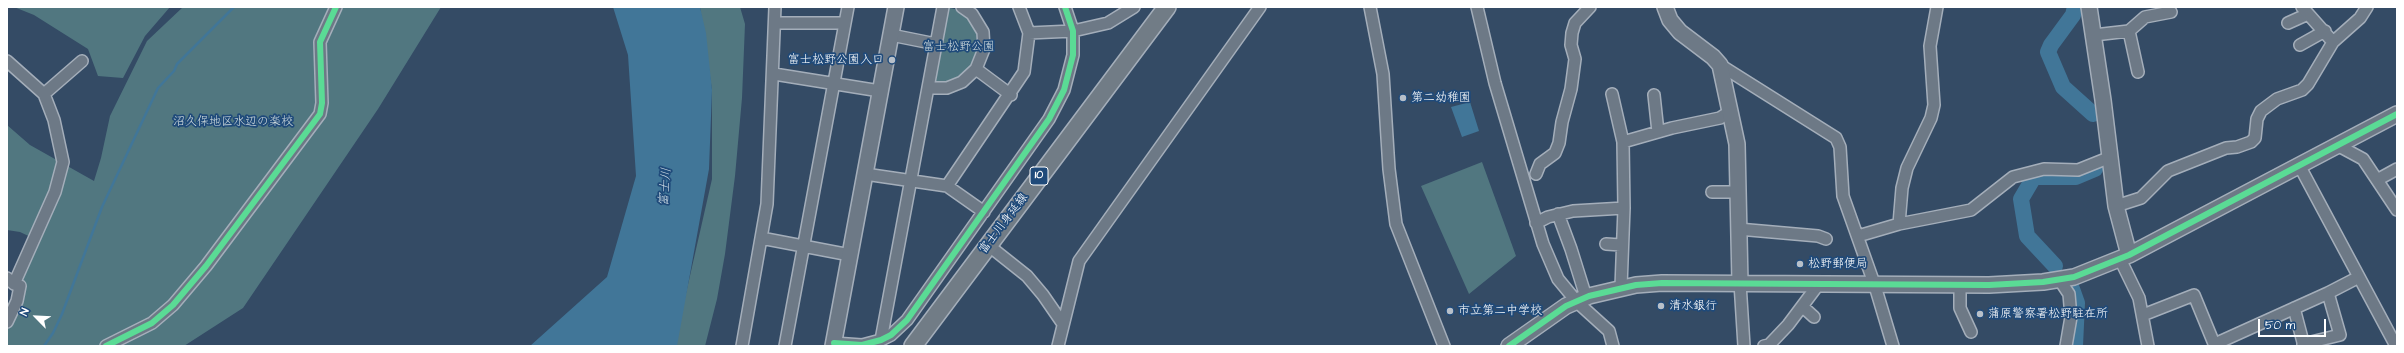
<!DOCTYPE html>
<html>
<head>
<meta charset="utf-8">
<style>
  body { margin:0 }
  #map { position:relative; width:2404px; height:353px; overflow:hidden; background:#344b65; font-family:"Architects Daughter",sans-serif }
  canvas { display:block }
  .frame { position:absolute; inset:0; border:8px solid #fff; pointer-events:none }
  .north { position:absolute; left:16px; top:297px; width:40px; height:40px; -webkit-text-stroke:3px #1f4a7a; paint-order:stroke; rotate:294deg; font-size:11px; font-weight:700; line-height:16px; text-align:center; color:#fff }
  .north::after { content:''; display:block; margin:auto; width:14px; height:18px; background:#fff; clip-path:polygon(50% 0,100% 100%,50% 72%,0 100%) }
  .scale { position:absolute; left:2258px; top:319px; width:68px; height:18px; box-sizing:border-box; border:2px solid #fff; border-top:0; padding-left:5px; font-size:12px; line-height:14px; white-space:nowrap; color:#fff; -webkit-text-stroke:3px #1f4a7a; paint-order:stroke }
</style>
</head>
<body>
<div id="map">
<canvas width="2404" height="353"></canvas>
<div class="frame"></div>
<div class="north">N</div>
<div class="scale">50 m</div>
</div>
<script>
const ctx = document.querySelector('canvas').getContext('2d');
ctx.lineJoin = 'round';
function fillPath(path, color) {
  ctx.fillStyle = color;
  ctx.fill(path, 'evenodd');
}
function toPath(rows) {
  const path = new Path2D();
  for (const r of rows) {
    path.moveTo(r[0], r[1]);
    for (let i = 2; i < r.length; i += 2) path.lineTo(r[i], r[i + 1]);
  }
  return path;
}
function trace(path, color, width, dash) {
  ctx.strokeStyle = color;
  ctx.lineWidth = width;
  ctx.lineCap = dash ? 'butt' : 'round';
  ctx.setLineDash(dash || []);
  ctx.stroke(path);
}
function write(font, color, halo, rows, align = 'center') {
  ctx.font = font + ' "Architects Daughter","Klee One",sans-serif';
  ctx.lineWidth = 3.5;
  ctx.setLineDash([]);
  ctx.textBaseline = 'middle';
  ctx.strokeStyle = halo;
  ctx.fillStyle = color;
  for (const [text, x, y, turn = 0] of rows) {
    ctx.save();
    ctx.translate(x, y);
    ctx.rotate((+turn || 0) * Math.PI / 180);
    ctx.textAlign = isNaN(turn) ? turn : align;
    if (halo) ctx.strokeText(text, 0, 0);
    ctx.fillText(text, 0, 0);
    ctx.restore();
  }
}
const green = toPath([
  [14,7,170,7,145,36,123,78,98,76,88,49,34,15],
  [183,7,441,7,378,109,243,308,184,346,7,346,7,322,37,240,20,232,7,230,7,125,30,145,94,181,101,158,110,116,147,41],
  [700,7,740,7,745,24,742,98,735,176,725,254,717,299,705,346,674,346,712,179,712,90],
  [946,7,963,11,981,35,980,54,965,75,949,83,932,84],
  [1482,162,1516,256,1469,294,1421,186]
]);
const water = toPath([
  [613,7,700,7,706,33,712,90,709,169,677,346,530,346,607,277,636,176,628,55],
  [1470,102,1479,131,1462,137,1451,107]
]);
const stream = toPath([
  [44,346,53,333,62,314,102,207,158,88,174,71,177,64,234,7]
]);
const river = toPath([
  [2075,7,2073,15,2051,45,2048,52,2063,87,2093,114],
  [2055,266,2027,236,2021,199,2034,177,2076,177,2095,169],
  [2072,289,2077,303,2075,346]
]);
const street = toPath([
  [1370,7,1383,74,1389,169,1396,224,1444,346],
  [1477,7,1495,83,1543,244,1558,279,1577,302,1609,331,1613,346],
  [2302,7,2333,42],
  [775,23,845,23],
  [2288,23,2308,14],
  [2129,31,2138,72],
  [1029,33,1073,31,1108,23,1134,7],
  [891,35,936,44],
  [2094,35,2129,31,2145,17,2171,12],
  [2300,45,2325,31],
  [7,61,44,94,54,120,63,162,55,192,14,284],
  [1720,65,1836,138,1840,147,1843,196,1875,286,1893,346],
  [976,69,1011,95],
  [774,74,880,91],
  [928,88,947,88,962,82,976,69,984,49,983,32,972,14,962,7],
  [44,94,82,61],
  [1612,94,1623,142],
  [1654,95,1658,132],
  [2337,145,2363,159,2397,210],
  [2299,165,2396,346],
  [865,174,947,186,984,212],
  [1536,174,1540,164,1555,153,1559,143,1562,122,1571,89,1575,59,1571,45,1572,33,1575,23,1590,7],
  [2377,180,2397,169],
  [947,186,1024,72,1029,33,1019,7],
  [1712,192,1738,192],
  [2116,206,2141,198,2168,171,2226,148,2237,147,2251,142,2255,138,2257,119,2261,111,2277,99,2302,90,2308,84,2333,42,2360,18,2367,7],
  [1558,214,1571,249,1586,297],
  [1536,223,1548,217,1573,211,1624,208],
  [1899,224,1902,188,1907,168,1931,118,1934,105,1930,46,1937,7],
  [1738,229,1818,236,1826,239],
  [1858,236,1899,224,1971,210,2013,177,2044,169,2078,170,2108,158],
  [761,238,850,255],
  [1606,244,1621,245],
  [988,245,1027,276,1043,295,1063,324],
  [2120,259,2139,298,2148,346],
  [7,278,14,284,20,286,17,301,7,322],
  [2059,279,2069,294,2071,317,2066,346],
  [1740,283,1744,346],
  [1960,285,1960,308,1971,332],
  [1621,287,1624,208,1623,142,1672,128,1720,118,1731,111],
  [1803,307,1814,317],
  [2294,308,2304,346],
  [2143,315,2194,295,2215,346],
  [881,340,943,7],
  [834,343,862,345,881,340,891,335,907,320,1049,119,1064,90,1073,55,1073,31,1065,7],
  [2215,344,2328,293,2359,277],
  [2303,344,2340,335,2328,293],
  [106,346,152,323,173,305,206,266,320,114,322,103,320,42,336,7],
  [742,346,767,204,775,7],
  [785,346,848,7],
  [1058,346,1079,261,1260,7],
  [1764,346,1769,345,1788,325,1818,285]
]);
const secondary = toPath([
  [1665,7,1670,20,1680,32,1713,57,1720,65,1737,144,1740,283],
  [2089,7,2103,100,2116,206,2129,255],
  [833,346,896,7],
  [1509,346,1566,306,1589,296,1636,285,1662,283,1989,285,2043,282,2074,277,2129,255,2397,114]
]);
const primary = toPath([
  [913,346,1167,7]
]);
const cycleway = toPath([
  [834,343,862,345,881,340,891,335,907,320,1049,119,1064,90,1073,55,1073,31,1065,7],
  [106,346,152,323,173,305,206,266,320,114,322,103,320,42,336,7],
  [1509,346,1566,306,1589,296,1636,285,1662,283,1989,285,2043,282,2074,277,2129,255,2397,114]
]);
const markers = [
  [892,60,4,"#b8c0c9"],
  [1403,98,4,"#b8c0c9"],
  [1800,264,4,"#b8c0c9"],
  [1661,306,4,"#b8c0c9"],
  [1450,311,4,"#b8c0c9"],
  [1980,314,4,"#b8c0c9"]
];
const shields = [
  [1039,176,18]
];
const shieldNames = [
  ["10",1039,176]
];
const parkNames = [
  ["富士松野公園",959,47],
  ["沼久保地区水辺の楽校",233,122]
];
const poiNames = [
  ["富士松野公園入口",884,60,"right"],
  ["第二幼稚園",1411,98],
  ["松野郵便局",1808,264],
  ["清水銀行",1669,306],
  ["市立第二中学校",1458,311],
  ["蒲原警察署松野駐在所",1988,314]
];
const streetNames = [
  ["富士川身延線",1004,224,-53]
];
const waterNames = [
  ["富士川",666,187,-86]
];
fillPath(green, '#517780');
fillPath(water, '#417698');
trace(stream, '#417698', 2.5);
trace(river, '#417698', 16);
trace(street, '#a4aeba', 14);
trace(secondary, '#a4aeba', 18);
trace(primary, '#a4aeba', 20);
trace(street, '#6d7986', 11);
trace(secondary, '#6d7986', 15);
trace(primary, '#717c86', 17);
trace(cycleway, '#5adb95', 6);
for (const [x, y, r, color] of markers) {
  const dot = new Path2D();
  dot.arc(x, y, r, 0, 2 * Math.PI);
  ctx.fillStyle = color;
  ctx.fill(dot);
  trace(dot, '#1f4a7a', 1.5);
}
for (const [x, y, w] of shields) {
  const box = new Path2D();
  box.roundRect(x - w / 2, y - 9, w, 18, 3);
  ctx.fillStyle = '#1f4a7a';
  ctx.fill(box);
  trace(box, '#fff', 1);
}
write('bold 11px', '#fff', null, shieldNames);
write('12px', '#d5dfe0', '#1f4a7a', parkNames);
write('12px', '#fff', '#1f4a7a', poiNames, 'left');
write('12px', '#fff', '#1f4a7a', streetNames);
write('italic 13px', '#d0dee6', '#1f4a7a', waterNames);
</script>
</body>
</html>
